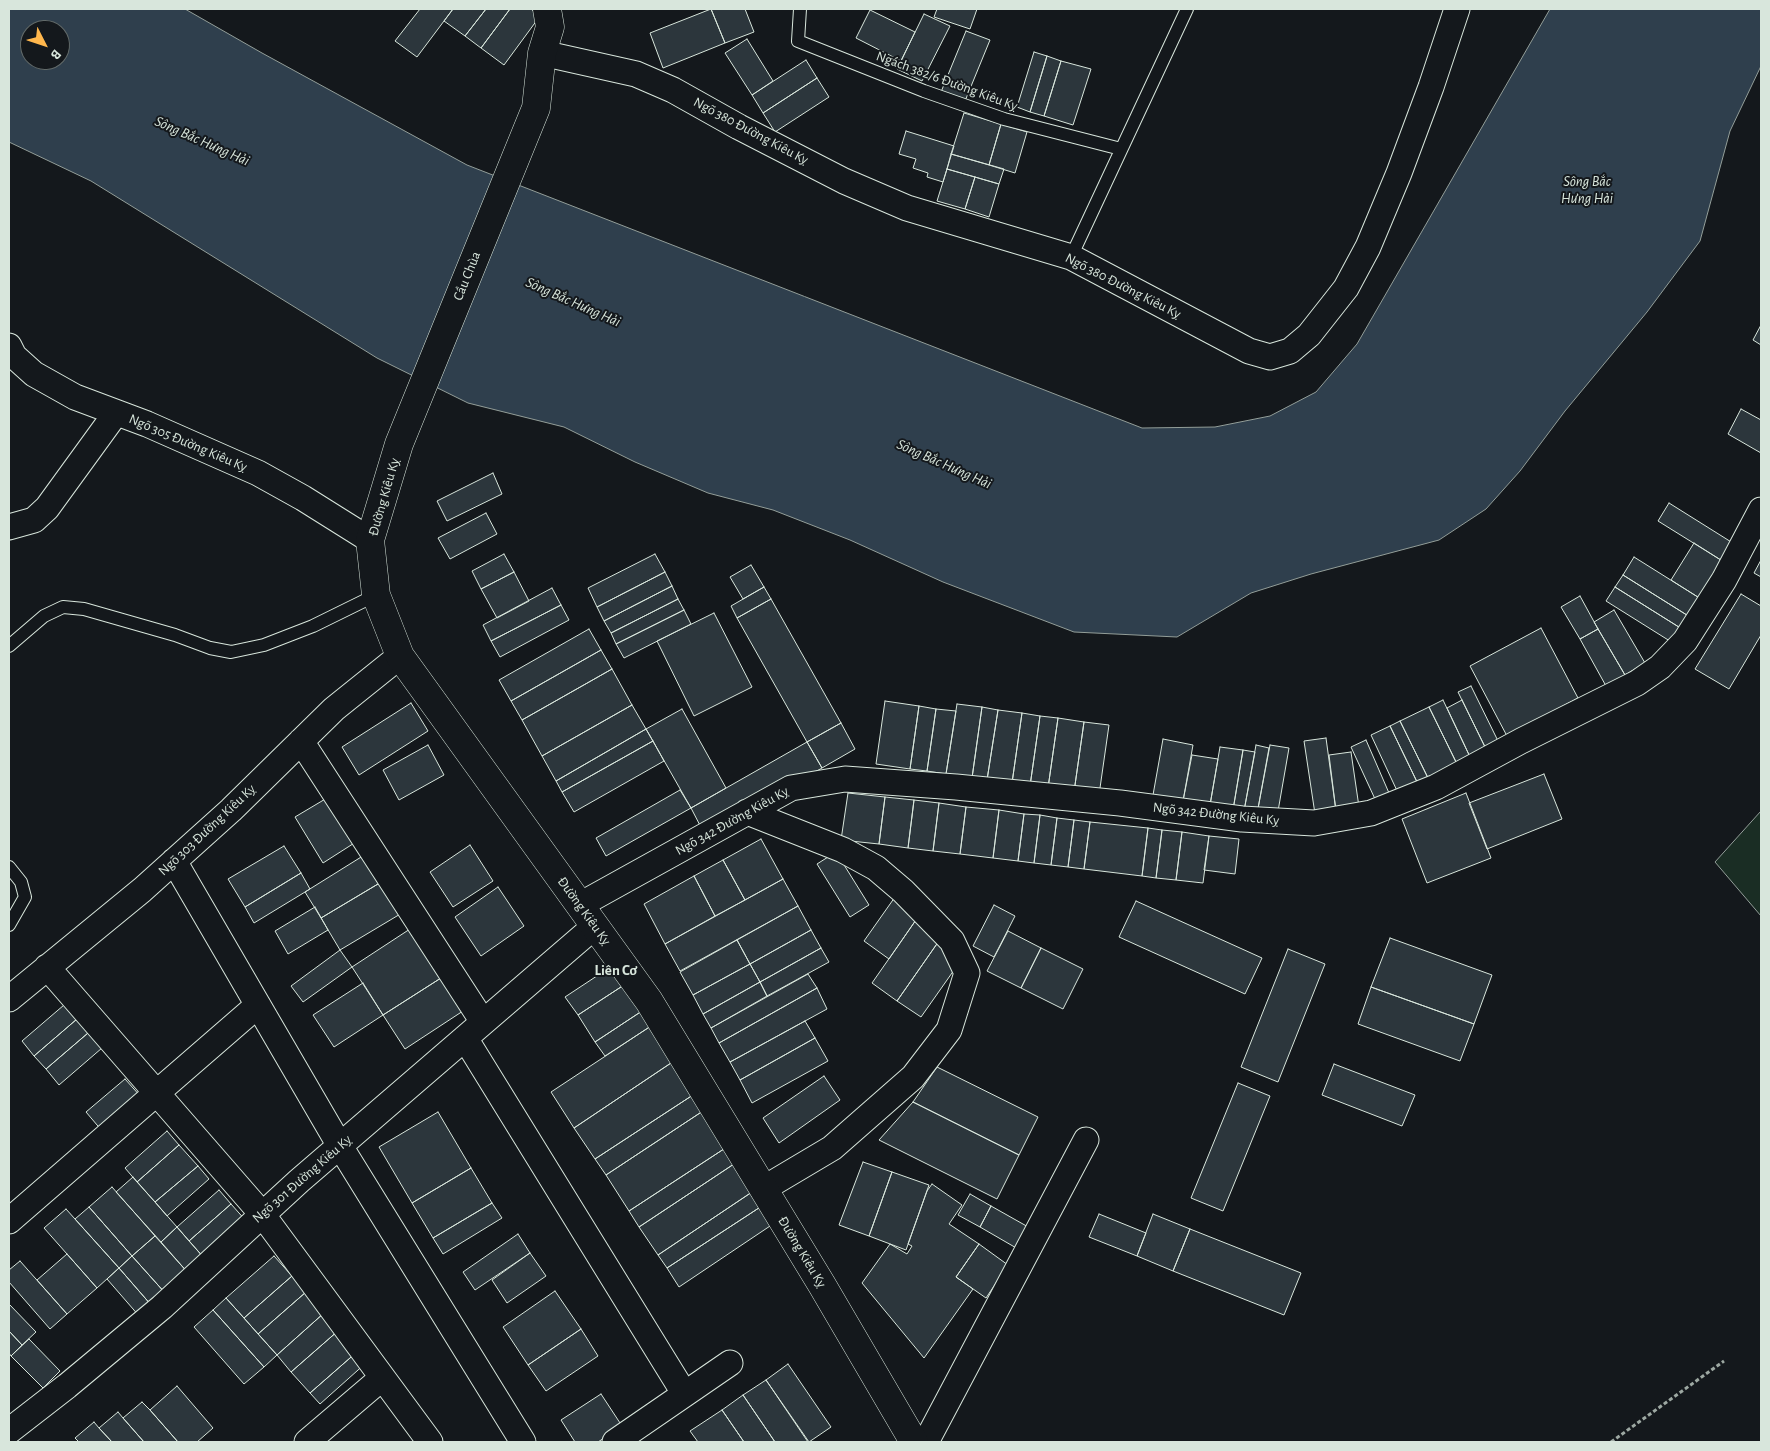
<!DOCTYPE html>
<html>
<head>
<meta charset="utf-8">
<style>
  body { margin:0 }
  #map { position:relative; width:1770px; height:1451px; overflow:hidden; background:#14181c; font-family:"Alegreya Sans",sans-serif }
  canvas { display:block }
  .frame { position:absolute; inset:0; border:10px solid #d8e6dc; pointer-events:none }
  .north { position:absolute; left:20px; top:20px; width:50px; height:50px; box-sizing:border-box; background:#14181c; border:1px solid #626a69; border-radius:50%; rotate:131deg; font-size:14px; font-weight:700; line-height:20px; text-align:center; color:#d8e6dc }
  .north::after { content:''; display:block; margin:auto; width:18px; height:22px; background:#ffb74d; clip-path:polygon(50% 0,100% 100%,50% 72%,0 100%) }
</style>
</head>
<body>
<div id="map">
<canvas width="1770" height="1451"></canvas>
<div class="frame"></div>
<div class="north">B</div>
</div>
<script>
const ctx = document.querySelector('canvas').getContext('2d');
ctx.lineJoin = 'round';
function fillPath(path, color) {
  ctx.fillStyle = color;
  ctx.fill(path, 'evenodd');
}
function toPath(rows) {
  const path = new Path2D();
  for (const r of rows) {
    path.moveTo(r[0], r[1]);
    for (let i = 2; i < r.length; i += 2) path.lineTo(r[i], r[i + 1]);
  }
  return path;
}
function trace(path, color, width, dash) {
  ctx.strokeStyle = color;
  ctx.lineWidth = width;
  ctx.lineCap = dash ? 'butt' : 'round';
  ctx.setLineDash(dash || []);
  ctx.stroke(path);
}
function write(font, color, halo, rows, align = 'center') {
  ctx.font = font + ' "Alegreya Sans",sans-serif';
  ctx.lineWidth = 4;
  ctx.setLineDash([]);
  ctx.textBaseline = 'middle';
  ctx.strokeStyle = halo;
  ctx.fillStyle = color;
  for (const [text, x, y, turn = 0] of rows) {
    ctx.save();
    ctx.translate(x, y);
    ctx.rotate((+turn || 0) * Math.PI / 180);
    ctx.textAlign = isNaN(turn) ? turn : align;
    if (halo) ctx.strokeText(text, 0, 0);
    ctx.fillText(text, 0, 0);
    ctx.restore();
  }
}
const green = toPath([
  [1761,811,1761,916,1715,862,1761,811]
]);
const water = toPath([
  [9,9,185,9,262,53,467,165,1142,428,1215,427,1270,416,1316,392,1357,344,1550,9,1761,9,1761,66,1730,131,1700,241,1647,312,1565,411,1520,471,1486,509,1439,540,1311,574,1251,593,1177,637,1074,632,943,582,850,540,773,510,708,493,635,462,564,427,468,403,377,358,91,181,9,142,9,9],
  [30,30,60,30,60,60,30,60,30,30]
]);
const building = toPath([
  [420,9,453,9,417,57,395,41,420,9],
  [453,9,486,9,465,36,444,21,453,9],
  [486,9,510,9,481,48,465,36,486,9],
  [510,9,531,9,540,16,504,65,481,48,510,9],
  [711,9,745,9,754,32,725,43,711,9],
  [711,9,725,43,663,68,650,33,711,9],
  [937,9,977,9,970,29,934,17,937,9],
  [870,10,915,32,901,61,856,38,870,10],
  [924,14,950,26,922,81,897,69,924,14],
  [966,31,990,40,965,101,941,92,966,31],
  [747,39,773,81,752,95,725,53,747,39],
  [1034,52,1047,56,1030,112,1017,107,1034,52],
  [1047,56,1061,61,1044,116,1030,112,1047,56],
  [806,60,817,78,763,113,752,95,806,60],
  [1061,61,1091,69,1073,125,1044,116,1061,61],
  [817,78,829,97,775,132,763,113,817,78],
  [964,113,1001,124,989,165,951,154,964,113],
  [1001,124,1027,132,1015,173,989,165,1001,124],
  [906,131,954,146,943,182,927,177,928,173,913,168,916,159,899,154,906,131],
  [951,154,1004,169,999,184,947,169,951,154],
  [947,169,975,177,965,209,937,201,947,169],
  [975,177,999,184,989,217,965,209,975,177],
  [1761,325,1761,345,1753,340,1761,325],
  [1741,409,1761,420,1761,453,1728,434,1741,409],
  [493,473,502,494,447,521,437,501,493,473],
  [1669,503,1736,545,1724,562,1658,521,1669,503],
  [486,513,497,534,450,559,438,538,486,513],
  [1694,543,1724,562,1701,599,1671,580,1694,543],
  [504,554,514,572,481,589,472,571,504,554],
  [655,554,665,572,597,607,588,588,655,554],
  [1634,557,1701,599,1690,617,1623,575,1634,557],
  [1761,560,1761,577,1754,573,1761,560],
  [751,565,764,587,743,599,730,577,751,565],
  [514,572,529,601,497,618,481,589,514,572],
  [665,572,672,586,604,621,597,607,665,572],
  [1623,575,1690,617,1682,629,1615,587,1623,575],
  [672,586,678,599,611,633,604,621,672,586],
  [764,587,771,599,737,618,731,606,764,587],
  [1615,587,1682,629,1673,643,1606,601,1615,587],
  [552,588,561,605,491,641,483,625,552,588],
  [1741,594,1761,606,1761,635,1729,689,1695,669,1741,594],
  [1580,596,1598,629,1580,639,1561,607,1580,596],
  [678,599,684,610,616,644,611,633,678,599],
  [771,599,841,723,807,742,737,618,771,599],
  [561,605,569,620,500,657,491,641,561,605],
  [684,610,691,624,624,658,616,644,684,610],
  [1614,610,1645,663,1625,675,1594,622,1614,610],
  [714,613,752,687,694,716,657,641,714,613],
  [1541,628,1578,698,1507,736,1470,666,1541,628],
  [589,629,601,650,511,701,499,680,589,629],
  [1598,629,1625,675,1606,686,1580,639,1598,629],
  [601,650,612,669,522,720,511,701,601,650],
  [612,669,632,705,542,756,522,720,612,669],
  [1471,686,1500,745,1487,751,1458,692,1471,686],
  [1443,700,1471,759,1458,766,1429,707,1443,700],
  [1462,700,1487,751,1471,759,1447,708,1462,700],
  [885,701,919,706,910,769,876,764,885,701],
  [411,703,428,731,359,775,342,747,411,703],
  [957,704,982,707,972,778,946,774,957,704],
  [632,705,646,729,556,781,542,756,632,705],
  [919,706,936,709,927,771,910,769,919,706],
  [982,707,998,710,987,780,972,778,982,707],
  [1429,707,1458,766,1429,780,1400,721,1429,707],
  [682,709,726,788,691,808,646,729,682,709],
  [936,709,956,711,946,774,927,771,936,709],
  [998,710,1022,713,1012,783,987,780,998,710],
  [1022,713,1040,716,1030,786,1012,783,1022,713],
  [1040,716,1058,718,1048,788,1030,786,1040,716],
  [1058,718,1084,722,1074,792,1048,788,1058,718],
  [1400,721,1429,780,1419,786,1390,726,1400,721],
  [1084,722,1109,725,1099,795,1074,792,1084,722],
  [841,723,855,749,822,768,807,742,841,723],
  [1390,726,1419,786,1399,795,1371,735,1390,726],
  [646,729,653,741,562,792,556,781,646,729],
  [1326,738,1336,811,1315,814,1304,741,1326,738],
  [1163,739,1193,745,1183,801,1153,795,1163,739],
  [1366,740,1389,793,1375,799,1351,747,1366,740],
  [653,741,664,761,574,812,562,792,653,741],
  [807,742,822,768,705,835,691,808,807,742],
  [428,745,444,775,399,800,383,770,428,745],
  [1256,745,1269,748,1257,814,1244,811,1256,745],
  [1270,745,1289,748,1277,817,1257,814,1270,745],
  [1220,747,1243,750,1233,810,1210,805,1220,747],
  [1243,750,1255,752,1244,811,1233,810,1243,750],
  [1351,752,1359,807,1336,811,1329,755,1351,752],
  [1192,755,1218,759,1210,805,1183,801,1192,755],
  [1544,774,1562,819,1487,849,1469,803,1544,774],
  [680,790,691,808,606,856,596,838,680,790],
  [848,793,885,797,879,844,841,840,848,793],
  [1466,793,1491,858,1427,883,1402,819,1466,793],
  [332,795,359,840,323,863,295,817,332,795],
  [885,797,914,800,908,848,879,844,885,797],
  [914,800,939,803,933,851,908,848,914,800],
  [939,803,966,807,960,854,933,851,939,803],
  [966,807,999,810,993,858,960,854,966,807],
  [999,810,1024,814,1018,861,993,858,999,810],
  [1024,814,1040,815,1034,863,1018,861,1024,814],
  [1040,815,1057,818,1051,865,1034,863,1040,815],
  [1057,818,1074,820,1068,867,1051,865,1057,818],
  [1074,820,1090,822,1084,869,1068,867,1074,820],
  [1090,822,1148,828,1142,876,1084,869,1090,822],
  [1148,828,1162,830,1156,878,1142,876,1148,828],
  [1162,830,1182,832,1176,880,1156,878,1162,830],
  [1182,832,1209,836,1203,883,1176,880,1182,832],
  [1209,836,1239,839,1235,874,1204,870,1209,836],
  [761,839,783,879,745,900,723,860,761,839],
  [470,845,493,881,453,907,430,872,470,845],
  [284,846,301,873,245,907,228,879,284,846],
  [836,852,869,905,850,917,817,864,836,852],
  [366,854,383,881,321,918,305,892,366,854],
  [723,860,745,900,715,916,694,876,723,860],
  [301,873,310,889,254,923,245,907,301,873],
  [694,876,715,916,665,944,644,904,694,876],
  [783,879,798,906,680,971,665,944,783,879],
  [383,881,402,913,340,950,321,918,383,881],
  [498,887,524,926,481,956,455,917,498,887],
  [895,897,920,914,889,959,864,941,895,897],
  [1136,901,1262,958,1245,994,1119,937,1136,901],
  [994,905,1015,916,994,957,973,946,994,905],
  [798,906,811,930,750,964,737,940,798,906],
  [315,907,328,930,288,954,275,931,315,907],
  [916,920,941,938,897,1001,872,983,916,920],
  [410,929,441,978,383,1015,352,967,410,929],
  [811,930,821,948,760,982,750,964,811,930],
  [1008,931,1041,948,1021,988,987,971,1008,931],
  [941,938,959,963,921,1017,897,1001,941,938],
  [1390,938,1492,975,1474,1024,1371,987,1390,938],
  [737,940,750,964,693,995,680,972,737,940],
  [821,948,829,962,767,996,760,982,821,948],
  [1041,948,1083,969,1063,1009,1021,988,1041,948],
  [1288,949,1325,964,1278,1082,1241,1067,1288,949],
  [340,950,352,967,303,1002,291,986,340,950],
  [750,964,760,982,703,1014,693,995,750,964],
  [612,966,624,985,578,1015,565,997,612,966],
  [808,974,817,988,719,1043,711,1028,808,974],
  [441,978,463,1011,405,1049,383,1015,441,978],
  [760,982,767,996,711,1028,703,1014,760,982],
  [363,983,383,1015,334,1047,313,1015,363,983],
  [624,985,642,1011,595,1042,578,1015,624,985],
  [1371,987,1474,1024,1460,1061,1358,1024,1371,987],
  [817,988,827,1009,730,1062,719,1043,817,988],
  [64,1005,77,1019,34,1056,22,1041,64,1005],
  [642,1011,651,1026,605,1056,595,1042,642,1011],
  [77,1019,88,1033,46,1069,34,1056,77,1019],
  [805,1021,815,1038,740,1080,730,1062,805,1021],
  [651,1026,674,1061,574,1128,551,1092,651,1026],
  [88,1033,102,1048,59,1085,46,1069,88,1033],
  [815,1038,828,1061,752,1103,740,1080,815,1038],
  [674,1061,696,1093,595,1159,574,1128,674,1061],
  [1334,1064,1415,1095,1402,1126,1322,1095,1334,1064],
  [937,1067,1038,1117,1019,1155,913,1102,937,1067],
  [824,1076,840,1100,779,1143,763,1118,824,1076],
  [125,1079,142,1098,103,1132,86,1112,125,1079],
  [1238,1083,1270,1096,1223,1211,1191,1198,1238,1083],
  [696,1093,706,1109,606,1175,595,1159,696,1093],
  [913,1102,1019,1155,997,1199,879,1140,913,1102],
  [706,1109,730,1145,629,1211,606,1175,706,1109],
  [438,1112,471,1168,412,1203,379,1147,438,1112],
  [167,1131,179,1145,137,1182,125,1168,167,1131],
  [179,1145,198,1166,155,1202,137,1182,179,1145],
  [730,1145,740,1160,639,1227,629,1211,730,1145],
  [740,1160,758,1188,658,1255,639,1227,740,1160],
  [863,1162,892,1172,869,1236,839,1225,863,1162],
  [198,1166,209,1179,167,1216,155,1202,198,1166],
  [471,1168,492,1203,433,1238,412,1203,471,1168],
  [892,1172,929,1185,906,1250,869,1236,892,1172],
  [133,1177,177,1227,161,1242,116,1192,133,1177],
  [932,1184,962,1205,949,1224,979,1244,956,1277,973,1289,924,1358,862,1283,890,1244,907,1254,912,1246,908,1244,927,1191,932,1184],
  [112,1187,155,1236,132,1256,89,1207,112,1187],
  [758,1188,768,1202,667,1268,658,1255,758,1188],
  [219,1190,231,1204,189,1241,177,1227,219,1190],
  [970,1194,991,1206,980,1227,958,1215,970,1194],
  [768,1202,779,1220,679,1287,667,1268,768,1202],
  [492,1203,502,1218,443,1254,433,1238,492,1203],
  [231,1204,247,1222,205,1259,189,1241,231,1204],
  [991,1206,1030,1228,1018,1249,980,1227,991,1206],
  [89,1207,132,1256,119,1268,75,1219,89,1207],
  [66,1209,119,1268,97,1288,44,1228,66,1209],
  [1099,1214,1146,1233,1137,1256,1089,1237,1099,1214],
  [1153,1214,1190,1229,1173,1271,1137,1256,1153,1214],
  [177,1227,205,1259,189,1274,161,1242,177,1227],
  [1190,1229,1301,1273,1284,1315,1173,1271,1190,1229],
  [518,1234,530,1253,475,1290,463,1272,518,1234],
  [155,1236,189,1274,166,1294,132,1256,155,1236],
  [979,1244,1008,1265,986,1298,956,1277,979,1244],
  [530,1253,546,1276,507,1303,492,1280,530,1253],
  [67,1254,97,1288,67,1314,37,1280,67,1254],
  [132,1256,166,1294,152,1306,119,1268,132,1256],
  [274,1256,292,1276,244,1318,226,1298,274,1256],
  [20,1261,67,1314,50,1329,9,1282,9,1270,20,1261],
  [119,1268,152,1306,140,1317,107,1279,119,1268],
  [292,1276,306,1292,258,1334,244,1318,292,1276],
  [555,1291,581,1329,528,1365,503,1327,555,1291],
  [306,1292,324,1313,277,1355,258,1334,306,1292],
  [226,1298,277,1355,264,1367,213,1310,226,1298],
  [9,1304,36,1332,22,1345,9,1331,9,1304],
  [213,1310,264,1367,244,1384,194,1327,213,1310],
  [324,1313,339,1330,291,1372,277,1355,324,1313],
  [581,1329,598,1356,546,1391,528,1365,581,1329],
  [339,1330,358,1351,310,1393,291,1372,339,1330],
  [9,1331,22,1345,11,1356,9,1353,9,1331],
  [29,1339,60,1371,43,1388,11,1356,29,1339],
  [358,1351,367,1362,320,1404,310,1393,358,1351],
  [788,1364,831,1427,809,1442,766,1380,788,1364],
  [766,1380,808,1442,775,1442,743,1395,766,1380],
  [177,1386,213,1428,197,1442,178,1442,150,1410,177,1386],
  [601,1394,622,1426,598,1442,575,1442,561,1420,601,1394],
  [743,1395,775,1442,744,1442,722,1410,743,1395],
  [142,1402,150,1410,178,1442,144,1442,123,1418,142,1402],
  [722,1410,744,1442,698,1442,690,1431,722,1410],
  [118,1412,123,1418,144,1442,112,1442,99,1428,118,1412],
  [94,1422,99,1428,112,1442,79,1442,75,1438,94,1422]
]);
const path = toPath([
  [1611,1442,1724,1361]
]);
const service = toPath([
  [800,9,798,41,924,91,1004,119,1121,149],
  [1071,257,1187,9],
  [9,646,44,616,63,607,84,609,175,635,210,648,231,652,264,645,313,626,376,595],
  [9,867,21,882,25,897,9,925]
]);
const minor = toPath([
  [542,53,636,74,673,90,739,127,844,181,907,208,1071,257,1249,351,1270,357,1290,351,1309,335,1346,288,1368,247,1399,173,1431,87,1457,9],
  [9,346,14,356,34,374,75,397,147,424,258,473,303,498,370,540],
  [9,527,34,520,47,508,116,413],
  [301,741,483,1022],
  [747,812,843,850,876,868,903,891,952,941,967,973,949,1030,913,1077,832,1148,763,1189],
  [174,861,340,1146,523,1442],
  [580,905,791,788,845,779,956,787,1120,803,1242,819,1314,823,1371,813,1436,787,1521,741,1637,683,1660,667,1685,641,1724,580,1761,510],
  [47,967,262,1214,430,1442],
  [9,999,142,890,231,810,334,709,400,656],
  [465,1038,684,1393],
  [9,1221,258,1005],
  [9,1431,67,1386,162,1307,299,1181,595,926],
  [307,1442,382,1378],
  [615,1442,730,1363],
  [926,1442,1086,1140]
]);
const secondary = toPath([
  [547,9,550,27,542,53,536,108,399,444,370,540,376,595,400,656,649,1001,822,1285,914,1442]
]);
const streetNames = [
  ["Ngách 382/6 Đường Kiêu Kỵ",947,81,20],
  ["Ngõ 380 Đường Kiêu Kỵ",751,131,28],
  ["Cầu Chùa",467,276,-68],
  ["Ngõ 380 Đường Kiêu Kỵ",1123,286,27],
  ["Ngõ 305 Đường Kiêu Kỵ",188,443,23],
  ["Đường Kiêu Kỵ",384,497,-74],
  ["Ngõ 342 Đường Kiêu Kỵ",1216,814,6],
  ["Ngõ 342 Đường Kiêu Kỵ",732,821,-29],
  ["Ngõ 303 Đường Kiêu Kỵ",207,830,-43],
  ["Đường Kiêu Kỵ",584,911,54],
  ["Ngõ 301 Đường Kiêu Kỵ",302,1179,-41],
  ["Đường Kiêu Kỵ",802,1252,59]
];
const waterNames = [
  ["Sông Bắc Hưng Hải",202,141,24],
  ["Sông Bắc",1587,181],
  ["Hưng Hải",1587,198],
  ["Sông Bắc Hưng Hải",573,302,24],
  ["Sông Bắc Hưng Hải",944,464,24]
];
const neighbourhoodNames = [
  ["Liên Cơ",616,970]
];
fillPath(green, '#1a2d24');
trace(green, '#939e99', 1);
fillPath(water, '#2f3f4d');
trace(water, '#939e99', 1);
fillPath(building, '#2c363c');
trace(building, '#d8e6dc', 1);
trace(service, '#d8e6dc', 14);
trace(minor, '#d8e6dc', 27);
trace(secondary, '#d8e6dc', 29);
trace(path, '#9da8a2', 3, [4, 2.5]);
trace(service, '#14181c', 12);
trace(minor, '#14181c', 25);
trace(secondary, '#14181c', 28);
write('14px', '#d8e6dc', '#14181c', streetNames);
write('italic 15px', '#d8e6dc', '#14181c', waterNames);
write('bold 15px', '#d8e6dc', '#14181c', neighbourhoodNames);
</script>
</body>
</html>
